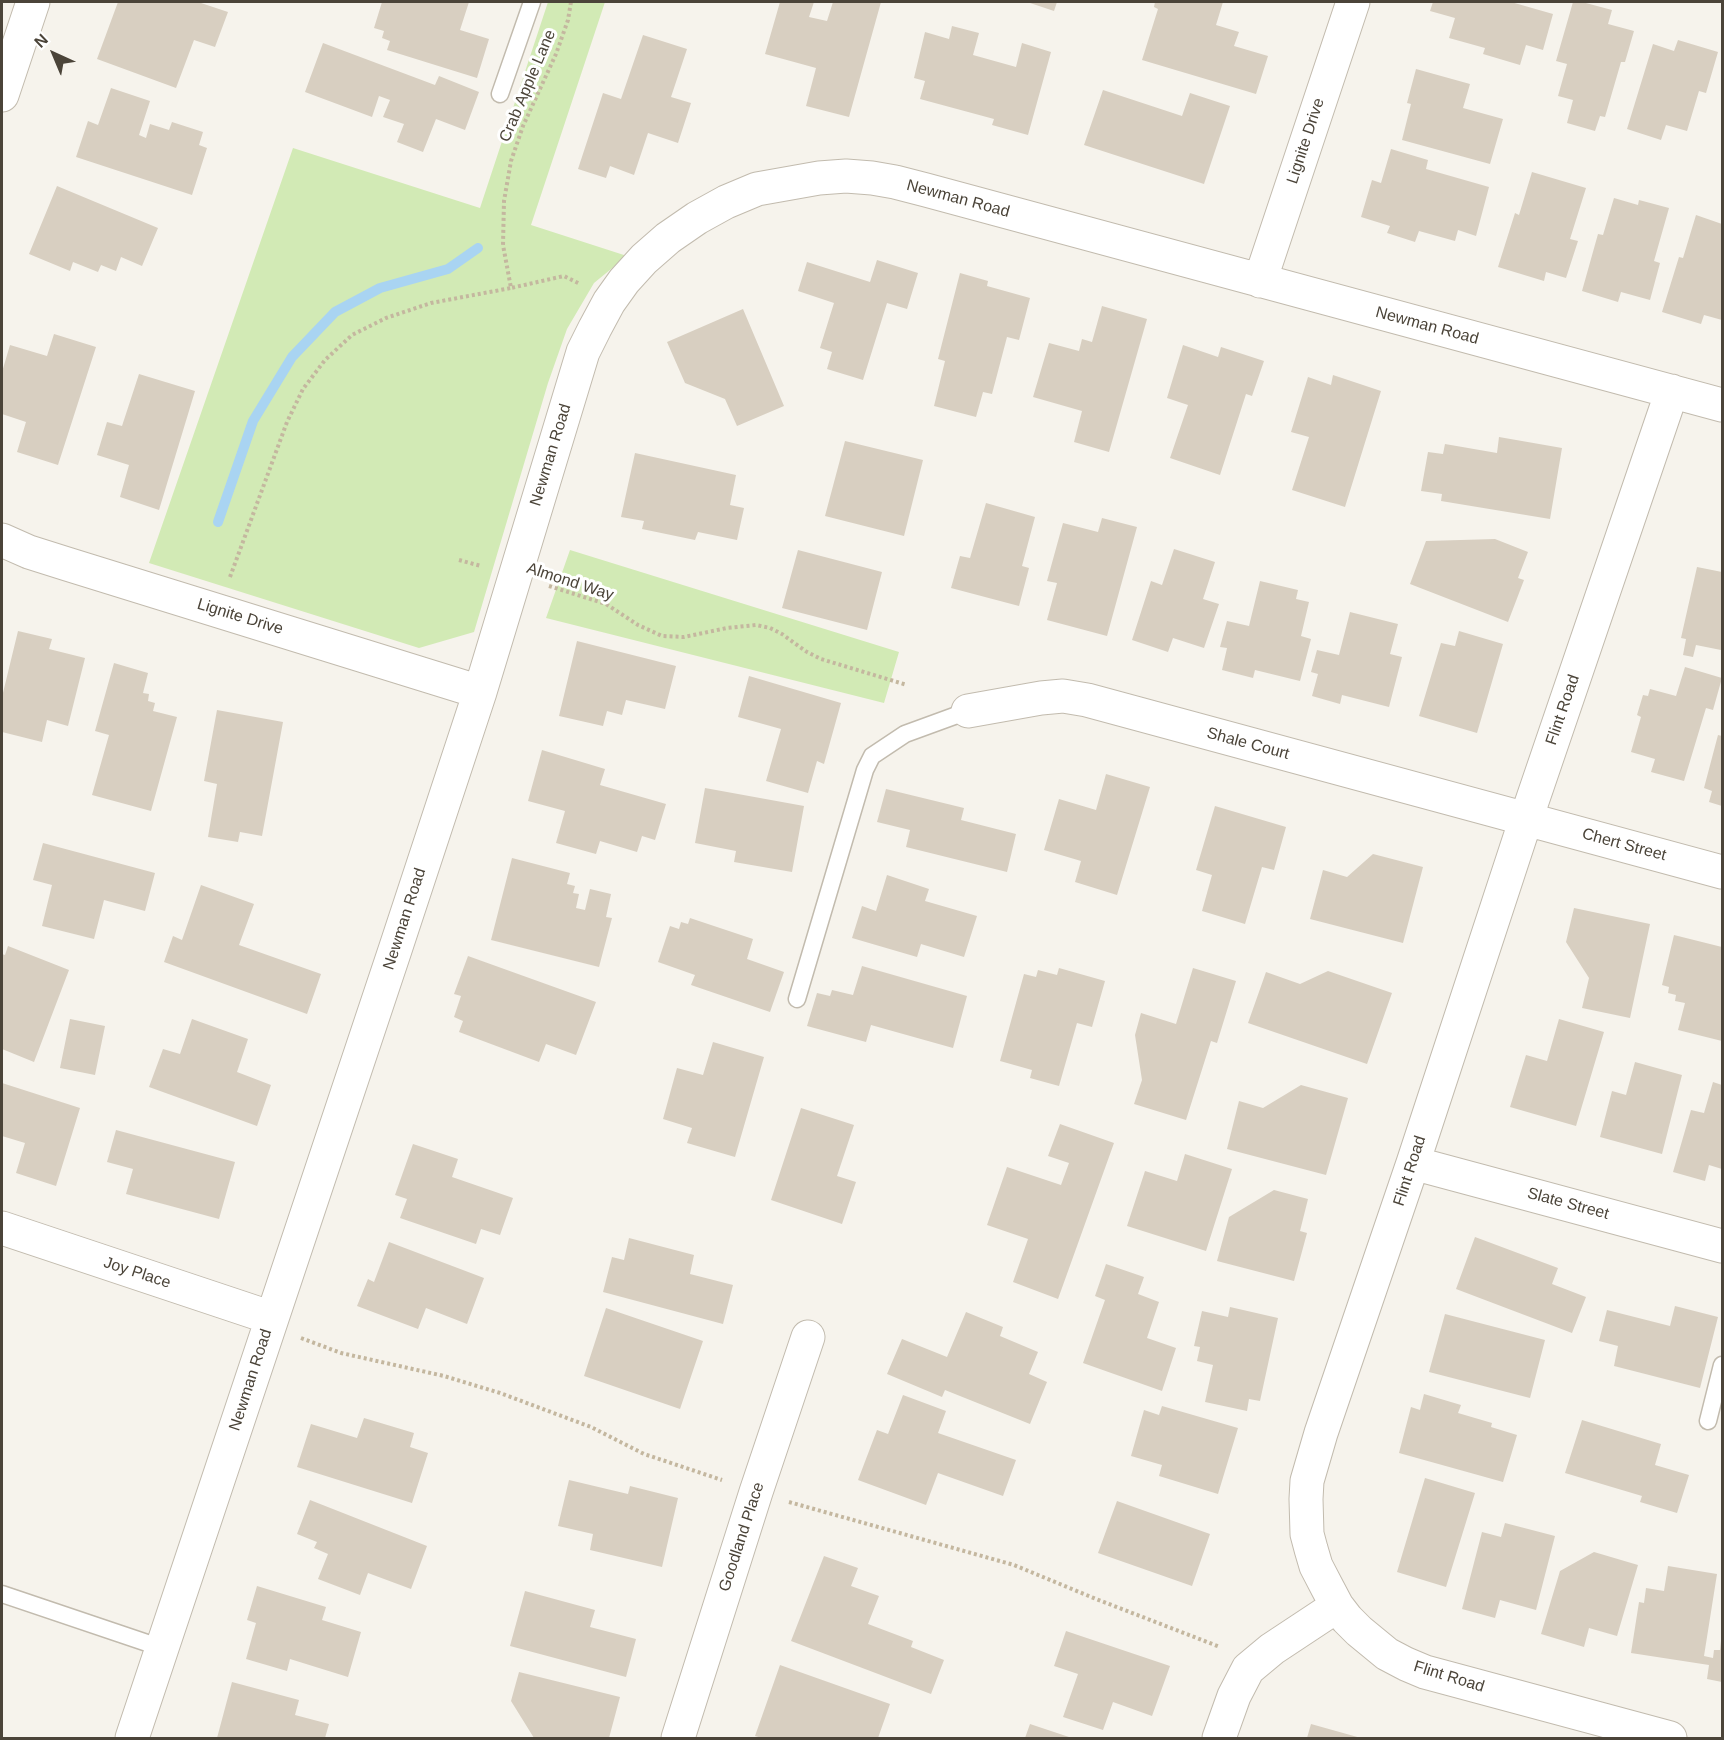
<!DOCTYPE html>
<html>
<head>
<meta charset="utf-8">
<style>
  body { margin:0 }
  #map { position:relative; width:1724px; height:1740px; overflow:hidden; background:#f6f3ec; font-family:Arial,sans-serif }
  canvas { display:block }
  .frame { position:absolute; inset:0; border:3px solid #4b4439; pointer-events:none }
  .north { position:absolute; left:24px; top:24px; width:60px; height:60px; -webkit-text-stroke:4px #fff; paint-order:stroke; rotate:316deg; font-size:16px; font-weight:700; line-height:24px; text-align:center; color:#4b4439 }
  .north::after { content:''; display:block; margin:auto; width:21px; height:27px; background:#4b4439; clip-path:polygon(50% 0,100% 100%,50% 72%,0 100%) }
</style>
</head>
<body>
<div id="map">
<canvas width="1724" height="1740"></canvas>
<div class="frame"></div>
<div class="north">N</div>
</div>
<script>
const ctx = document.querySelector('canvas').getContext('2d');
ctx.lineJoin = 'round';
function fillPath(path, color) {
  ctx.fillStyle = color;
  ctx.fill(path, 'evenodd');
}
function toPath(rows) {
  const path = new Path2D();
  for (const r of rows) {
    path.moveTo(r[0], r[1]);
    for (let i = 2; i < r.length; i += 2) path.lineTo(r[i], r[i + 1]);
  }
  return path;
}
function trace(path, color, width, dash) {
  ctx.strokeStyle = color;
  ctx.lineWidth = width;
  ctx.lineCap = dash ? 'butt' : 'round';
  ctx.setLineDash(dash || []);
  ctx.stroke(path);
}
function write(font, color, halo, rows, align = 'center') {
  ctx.font = font + ' Arial,sans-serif';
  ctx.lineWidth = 6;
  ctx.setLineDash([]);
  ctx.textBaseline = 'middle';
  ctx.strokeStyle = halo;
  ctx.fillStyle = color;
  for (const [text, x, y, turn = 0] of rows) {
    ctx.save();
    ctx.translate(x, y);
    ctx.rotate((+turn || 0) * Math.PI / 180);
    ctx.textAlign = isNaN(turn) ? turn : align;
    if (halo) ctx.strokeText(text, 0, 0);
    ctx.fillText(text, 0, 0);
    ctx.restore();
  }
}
const green = toPath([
  [548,2,605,2,531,225,627,256,594,283,567,329,548,383,474,632,419,648,149,563,293,148,480,208],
  [570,550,899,652,884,703,546,618]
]);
const stream = toPath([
  [218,522,253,421,292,357,335,312,380,288,448,269,478,248]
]);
const building = toPath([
  [118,2,198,2,228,12,215,47,194,40,176,88,97,59],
  [382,2,469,2,460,30,489,39,477,78,387,50,390,41,382,38,384,31,374,28],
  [780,2,814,2,809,17,827,21,833,2,881,2,849,117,806,106,816,68,765,54],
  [1027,2,1057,2,1054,11],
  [1155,2,1223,2,1216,25,1239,32,1234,46,1268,56,1256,94,1142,60,1158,9,1154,7],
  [1433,2,1511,2,1553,14,1543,50,1526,45,1520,65,1483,54,1485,48,1449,38,1455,18,1430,11],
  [1573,2,1582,2,1612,10,1608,24,1634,31,1625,62,1621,62,1605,117,1600,116,1595,131,1567,123,1573,100,1558,96,1567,64,1556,61],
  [952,26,979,33,973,55,1016,67,1022,43,1051,52,1028,135,992,125,994,119,920,99,925,81,914,78,925,32,949,39],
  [643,35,687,49,671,97,691,103,678,143,648,133,634,175,610,166,606,178,578,169,603,93,621,99],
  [1678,40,1718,52,1706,93,1699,91,1687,131,1666,125,1661,140,1627,129,1653,44,1674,51],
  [323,43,435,85,439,76,479,92,465,130,436,119,423,152,397,142,404,124,383,117,390,100,379,96,372,117,305,92],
  [1416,69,1470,84,1463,108,1503,119,1490,164,1402,140,1411,104,1407,103],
  [111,88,150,101,139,135,146,138,150,124,169,130,172,122,203,132,199,145,207,148,192,195,76,157,88,121,98,125],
  [1103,90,1182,116,1190,93,1230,106,1204,184,1084,145],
  [1391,149,1428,160,1426,169,1489,187,1476,236,1458,230,1455,241,1419,231,1415,242,1387,233,1390,226,1361,217,1372,180,1381,183],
  [1532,172,1586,188,1570,239,1578,241,1566,278,1546,272,1544,281,1498,267,1515,213,1519,215],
  [57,186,158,228,142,266,121,257,116,271,101,265,98,272,73,262,70,271,29,254],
  [1614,198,1638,205,1639,200,1669,208,1654,261,1660,263,1650,300,1621,292,1618,302,1582,291,1598,234,1603,235],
  [1696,215,1722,224,1722,320,1704,315,1701,324,1662,312,1679,257,1683,258],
  [877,260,918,273,907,309,887,303,863,380,827,369,832,352,820,348,834,303,798,291,807,262,870,282],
  [960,273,988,281,987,286,1030,298,1019,340,1007,337,992,394,983,392,976,417,934,406,945,361,938,359],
  [1102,306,1147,319,1109,452,1074,442,1082,411,1033,397,1049,343,1079,351,1082,339,1092,342],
  [743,309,784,406,737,426,725,399,685,383,667,342],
  [54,334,96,347,58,465,17,452,26,422,2,414,2,372,10,345,47,356],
  [1183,345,1218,357,1221,347,1264,361,1252,396,1246,394,1220,475,1170,458,1188,405,1167,398],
  [139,374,195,391,159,510,120,497,129,465,97,455,107,422,122,426],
  [1333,375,1381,391,1345,507,1292,490,1309,437,1291,432,1308,377,1331,385],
  [1499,437,1562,448,1550,519,1441,501,1442,494,1421,491,1428,452,1443,454,1445,444,1497,453],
  [845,441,923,460,904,536,825,516],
  [635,453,736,475,730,505,744,508,737,540,698,532,695,540,642,529,644,521,621,517],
  [986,503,1035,517,1022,566,1029,568,1019,606,951,588,960,556,970,558],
  [1102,518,1137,527,1107,636,1047,620,1057,583,1047,581,1063,523,1098,532],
  [1495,539,1528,552,1518,578,1524,580,1508,622,1410,584,1426,541],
  [1174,549,1215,562,1203,599,1219,604,1204,648,1173,638,1168,652,1132,640,1151,581,1162,585],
  [798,550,882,572,867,630,782,608],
  [1697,567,1722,572,1722,642,1721,650,1696,645,1693,657,1683,655,1686,639,1681,638],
  [1260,581,1298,590,1296,599,1309,602,1301,636,1311,639,1300,681,1255,670,1253,678,1222,670,1227,648,1220,647,1227,621,1249,626],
  [1350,612,1398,624,1390,654,1402,657,1389,707,1342,695,1340,704,1312,696,1318,674,1311,672,1317,650,1339,655],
  [18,631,52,639,49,649,85,658,68,726,47,720,42,742,2,732,2,697],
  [1459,631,1503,644,1477,733,1419,716,1441,643,1455,646],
  [577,641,676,666,665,709,626,700,622,715,607,711,603,726,559,716],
  [114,663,148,673,143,693,149,694,148,701,155,703,153,711,177,717,151,811,92,795,109,735,95,731],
  [1685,667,1722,678,1713,710,1706,708,1684,781,1651,772,1655,759,1631,752,1641,717,1637,715,1643,695,1648,696,1650,689,1676,696],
  [749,676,841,703,824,764,817,761,808,793,766,781,781,729,738,717],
  [217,710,283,722,262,836,240,832,238,842,208,837,217,784,204,781],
  [1718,735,1722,736,1722,806,1709,802,1712,791,1704,788],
  [542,750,605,769,600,785,666,804,655,840,642,836,637,852,600,841,596,854,556,843,565,811,528,801],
  [1106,774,1150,787,1117,895,1075,882,1081,861,1044,850,1059,799,1096,810],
  [705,788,804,806,792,872,734,862,736,851,695,843],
  [886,789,964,808,961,820,1016,834,1007,872,906,847,910,830,877,822],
  [1215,806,1286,827,1274,870,1262,867,1245,924,1202,911,1212,875,1196,870],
  [43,843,155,873,145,911,104,900,94,939,42,926,52,885,33,880],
  [1373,854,1423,867,1403,943,1310,919,1323,870,1347,877],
  [512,858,570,873,567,884,575,886,573,893,579,894,576,908,585,910,590,889,611,894,606,917,612,918,599,967,491,940],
  [887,875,929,889,925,901,977,916,964,957,921,944,917,957,852,938,862,906,876,911],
  [201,885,254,904,239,945,321,974,307,1014,164,962,173,936,182,940],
  [1574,908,1650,924,1630,1018,1582,1008,1589,978,1566,942],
  [690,918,753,939,747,959,784,972,770,1012,691,985,695,975,658,962,670,926,679,929,681,922,688,924],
  [1674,935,1722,947,1722,1041,1678,1030,1685,1003,1675,1001,1676,995,1668,993,1669,987,1662,985],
  [8,946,69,970,34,1062,2,1049,2,954,5,955],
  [468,956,596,1002,576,1055,546,1044,539,1062,459,1032,463,1021,454,1017,461,996,454,994],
  [862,966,967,996,953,1048,871,1025,866,1042,807,1026,817,993,830,996,832,990,853,995],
  [1059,968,1105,981,1092,1027,1077,1023,1059,1086,1030,1078,1032,1070,1000,1061,1024,974,1036,977,1038,970,1057,975],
  [1193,968,1236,981,1217,1043,1211,1041,1186,1120,1134,1104,1142,1080,1135,1035,1141,1013,1176,1024],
  [1328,971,1392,993,1367,1064,1248,1023,1266,972,1300,984],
  [70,1019,105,1026,95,1075,60,1068],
  [192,1019,248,1039,237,1072,271,1085,257,1126,149,1087,163,1049,180,1054],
  [1559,1019,1604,1032,1576,1126,1510,1107,1526,1055,1547,1061],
  [713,1042,764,1057,735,1157,687,1143,692,1128,663,1119,677,1068,703,1075],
  [1635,1062,1682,1075,1662,1154,1600,1137,1612,1091,1626,1095],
  [1713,1082,1722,1085,1722,1169,1709,1165,1705,1181,1673,1172,1691,1110,1704,1113],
  [2,1083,80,1108,56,1186,16,1173,25,1143,2,1136],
  [1301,1085,1348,1098,1326,1175,1227,1149,1239,1101,1263,1108],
  [801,1108,854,1125,837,1176,856,1182,842,1224,771,1200],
  [1060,1124,1114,1143,1058,1299,1013,1282,1028,1239,987,1225,1007,1167,1061,1185,1069,1163,1048,1156],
  [116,1130,235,1162,219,1219,126,1194,133,1169,107,1162],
  [413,1144,458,1159,452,1177,513,1198,500,1235,481,1229,476,1244,400,1218,407,1199,395,1195],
  [1185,1154,1232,1169,1206,1251,1127,1226,1145,1171,1177,1181],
  [1274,1190,1308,1199,1300,1231,1307,1233,1294,1281,1217,1261,1229,1217],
  [1475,1237,1558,1268,1552,1284,1586,1297,1572,1333,1456,1289],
  [629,1238,694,1255,690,1274,733,1285,723,1324,603,1292,612,1257,624,1260],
  [389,1242,484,1278,467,1324,426,1308,418,1329,357,1306,368,1279,374,1282],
  [1106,1264,1144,1277,1138,1294,1159,1302,1147,1338,1176,1348,1162,1391,1083,1363,1105,1300,1095,1296],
  [1675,1306,1718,1317,1700,1388,1614,1366,1618,1346,1599,1341,1607,1310,1670,1326],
  [1230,1307,1278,1318,1260,1401,1249,1399,1247,1411,1205,1402,1213,1365,1197,1361,1200,1347,1194,1346,1202,1311,1228,1317],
  [606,1308,703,1341,680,1409,584,1376],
  [966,1312,1003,1327,1000,1336,1038,1352,1029,1374,1047,1382,1030,1424,945,1390,942,1397,887,1374,902,1339,947,1357],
  [1445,1314,1545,1340,1530,1398,1429,1372],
  [1424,1394,1461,1405,1458,1413,1492,1423,1491,1427,1517,1435,1503,1482,1399,1453,1411,1407,1420,1410],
  [903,1395,946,1411,938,1433,1016,1460,1003,1496,938,1473,926,1505,858,1480,877,1430,888,1434],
  [1162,1406,1238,1428,1218,1494,1159,1476,1162,1465,1131,1456,1144,1410,1159,1415],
  [364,1418,414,1433,410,1447,428,1453,412,1503,297,1467,311,1424,357,1438],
  [1582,1420,1661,1444,1655,1465,1689,1475,1677,1513,1640,1502,1642,1496,1565,1473],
  [1425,1478,1475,1493,1446,1587,1397,1572],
  [569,1480,628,1494,630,1486,678,1498,662,1567,590,1550,593,1534,558,1526],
  [310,1500,427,1546,411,1589,368,1573,360,1595,318,1579,328,1554,314,1548,317,1542,297,1534],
  [1117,1501,1210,1534,1192,1586,1098,1553],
  [1505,1523,1555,1536,1536,1610,1500,1600,1495,1618,1462,1609,1482,1532,1501,1537],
  [1594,1552,1638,1565,1617,1636,1589,1628,1584,1647,1541,1634,1560,1571],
  [824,1556,858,1568,851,1586,879,1596,868,1624,913,1641,911,1647,944,1660,931,1694,791,1641],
  [1668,1566,1717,1574,1704,1656,1713,1658,1714,1650,1720,1650,1721,1641,1722,1641,1722,1682,1707,1679,1709,1665,1631,1653,1639,1602,1644,1603,1646,1588,1664,1591],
  [257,1586,326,1607,322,1620,361,1632,348,1677,290,1659,287,1671,246,1659,256,1623,247,1620],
  [525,1591,595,1610,590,1627,636,1639,626,1677,510,1646],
  [1066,1631,1170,1666,1152,1716,1113,1702,1103,1730,1063,1717,1078,1674,1054,1666],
  [780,1665,890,1704,878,1738,762,1738,755,1736],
  [519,1672,620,1697,609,1738,534,1738,511,1701],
  [232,1682,299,1700,295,1715,329,1724,325,1738,217,1738],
  [1030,1724,1072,1738,1025,1738],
  [1311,1724,1361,1738,1307,1738]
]);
const path = toPath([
  [571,2,568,20,556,54,523,126,511,161,504,201,503,245,511,288,564,276,580,284],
  [459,560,481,566],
  [230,577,287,422,303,389,325,360,352,335,386,318,431,303,511,288],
  [549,586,606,604,638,625,662,636,684,637,727,628,756,625,770,628,782,634,807,652,821,659,907,685],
  [301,1338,341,1353,444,1376,500,1393,591,1427,644,1454,722,1480],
  [789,1502,1014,1565,1096,1599,1220,1647]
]);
const lane = toPath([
  [500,94,532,2],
  [797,999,865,770,872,756,905,734,968,711],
  [1708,1421,1722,1365],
  [2,1594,162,1648]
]);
const street = toPath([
  [2,95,33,2],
  [1260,281,1353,2],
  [2,540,29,552,67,564,480,692],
  [968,711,1041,698,1063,696,1087,700,1722,872],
  [1413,1163,1722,1246],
  [2,1228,272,1318],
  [132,1738,395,950,480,692,583,352,595,328,609,302,624,281,644,259,668,238,697,218,726,202,757,189,819,178,846,176,872,178,895,182,926,190,1722,405],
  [678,1738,756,1492,808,1337],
  [1219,1738,1234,1696,1248,1669,1272,1649,1337,1606],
  [1670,1738,1425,1672,1406,1664,1387,1654,1359,1631,1347,1619,1337,1606,1328,1589,1316,1566,1311,1549,1307,1534,1306,1499,1307,1481,1321,1433,1413,1163,1526,819,1672,391]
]);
const streetNames = [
  ["Crab Apple Lane",528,86,-67],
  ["Lignite Drive",1306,141,-72],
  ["Newman Road",958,199,15],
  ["Newman Road",1427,326,15],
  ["Newman Road",551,455,-73],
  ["Almond Way",570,582,18],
  ["Lignite Drive",240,617,17],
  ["Flint Road",1563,710,-71],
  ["Shale Court",1248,744,15],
  ["Chert Street",1624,845,15],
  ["Newman Road",405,919,-72],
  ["Flint Road",1410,1171,-72],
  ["Slate Street",1568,1204,15],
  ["Joy Place",137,1273,18],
  ["Newman Road",251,1380,-72],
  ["Goodland Place",742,1537,-72],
  ["Flint Road",1449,1677,17]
];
fillPath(green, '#d2eab5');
trace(stream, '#a9d4f2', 10);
fillPath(building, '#d8cfc1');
trace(lane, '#c2bbae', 19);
trace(street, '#c2bbae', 35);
trace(path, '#c4b79f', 4, [3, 3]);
trace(lane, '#fff', 16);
trace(street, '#fff', 33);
write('16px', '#4b4439', '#fff', streetNames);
</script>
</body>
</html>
